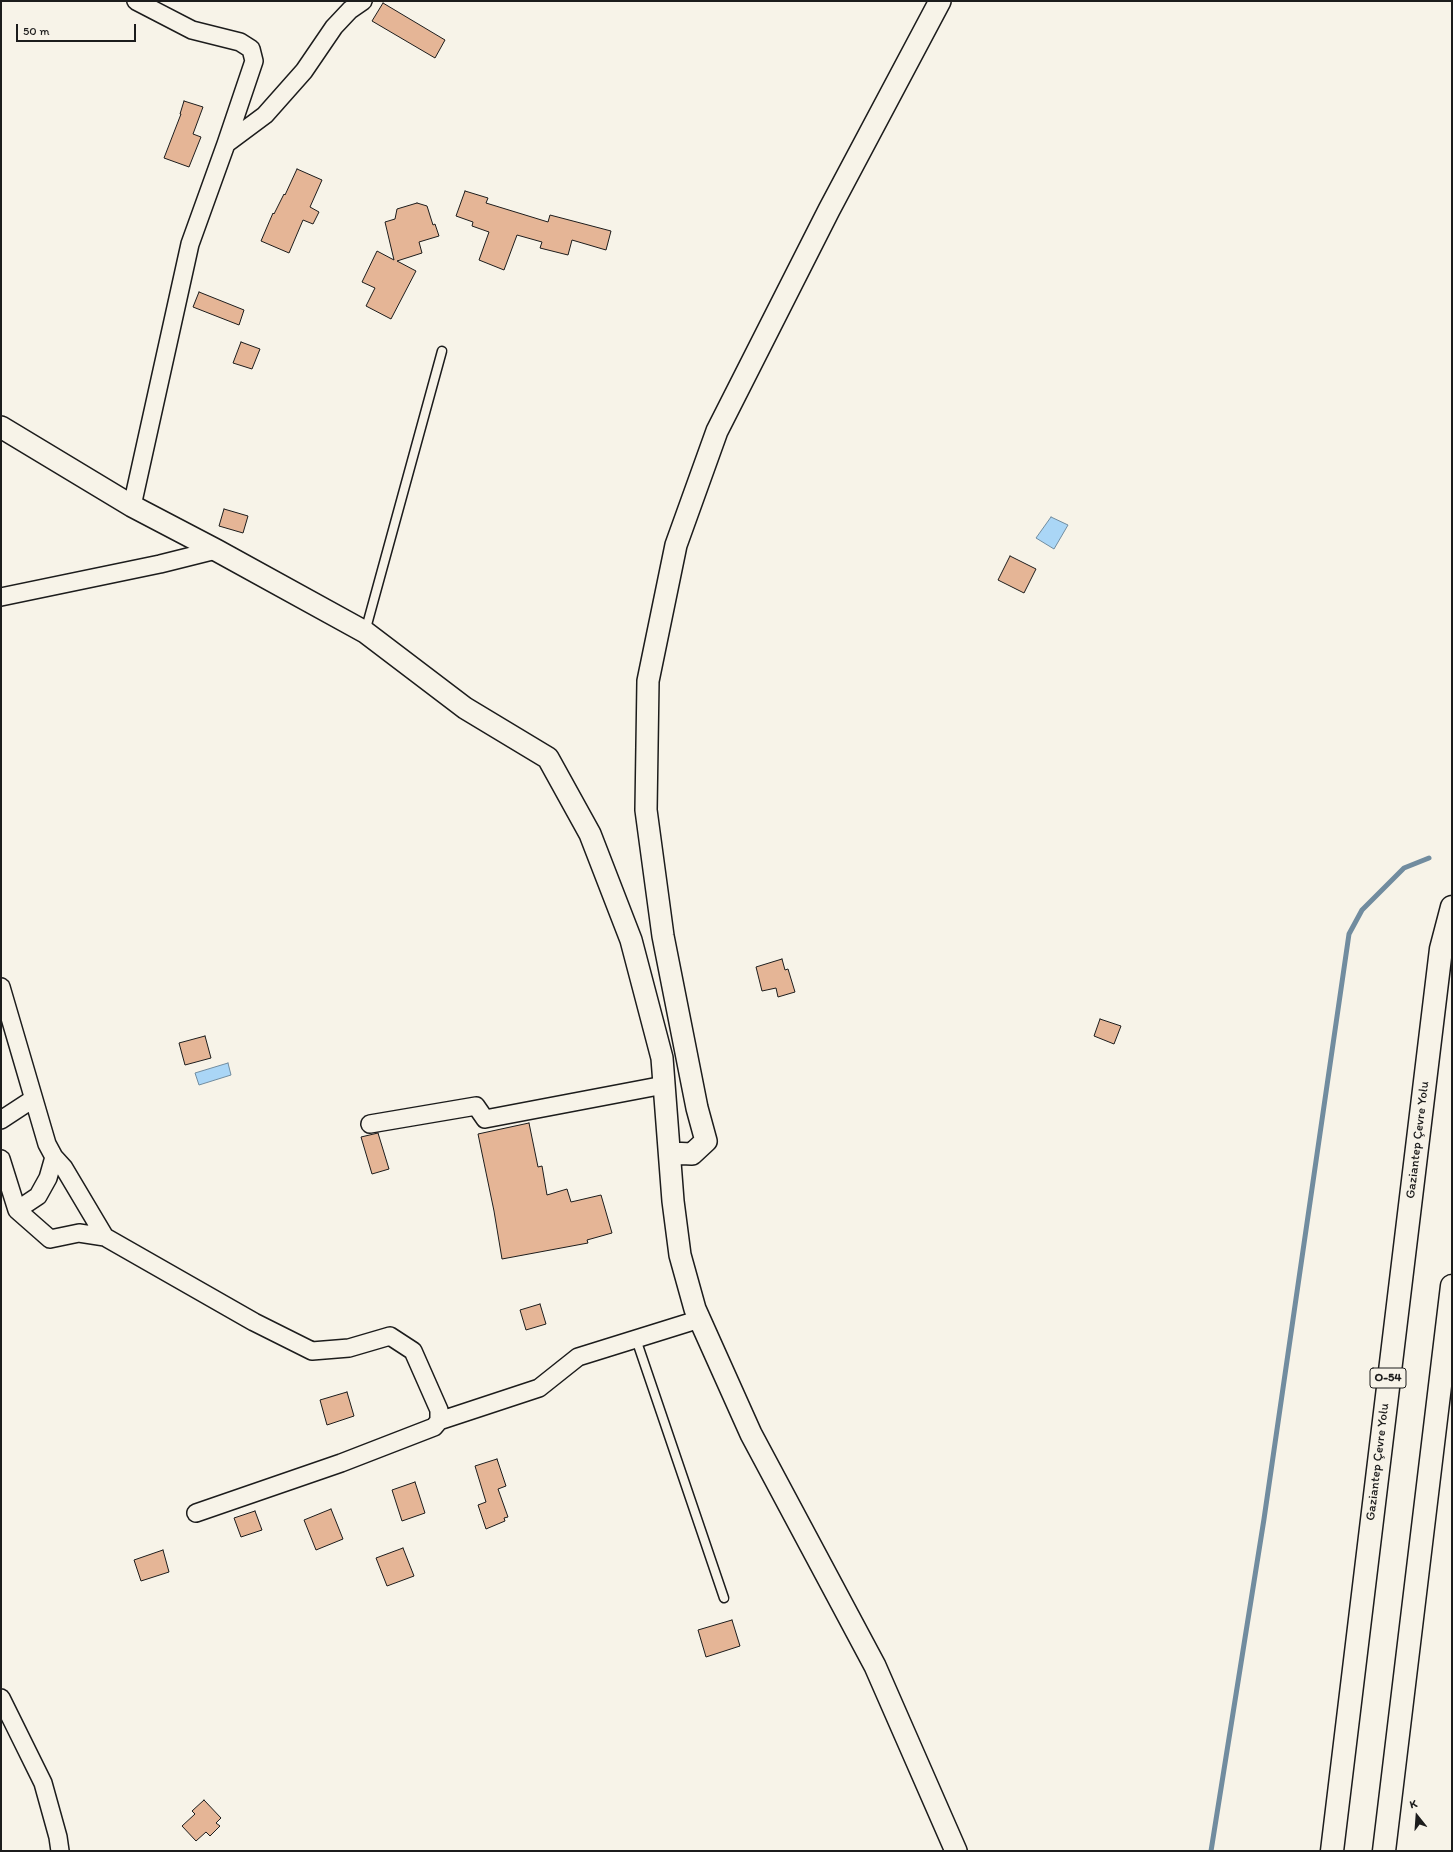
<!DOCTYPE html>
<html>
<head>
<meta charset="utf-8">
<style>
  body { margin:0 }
  #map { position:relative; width:1453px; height:1852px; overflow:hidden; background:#f7f3e8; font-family:Itim,sans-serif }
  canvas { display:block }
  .frame { position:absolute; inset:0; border:2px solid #1c1c1c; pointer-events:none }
  .north { position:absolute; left:1397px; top:1796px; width:40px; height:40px; -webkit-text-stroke:3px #f7f3e8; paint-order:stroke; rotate:343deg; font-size:11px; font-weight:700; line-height:16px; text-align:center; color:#1c1c1c }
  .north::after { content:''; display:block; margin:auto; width:14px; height:18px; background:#1c1c1c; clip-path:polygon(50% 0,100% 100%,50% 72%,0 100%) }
  .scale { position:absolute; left:16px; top:24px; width:120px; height:18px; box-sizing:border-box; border:2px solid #1c1c1c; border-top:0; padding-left:5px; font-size:12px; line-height:14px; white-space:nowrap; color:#1c1c1c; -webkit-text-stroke:3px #f7f3e8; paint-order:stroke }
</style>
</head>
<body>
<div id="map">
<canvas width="1453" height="1852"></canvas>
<div class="frame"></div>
<div class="north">K</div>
<div class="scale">50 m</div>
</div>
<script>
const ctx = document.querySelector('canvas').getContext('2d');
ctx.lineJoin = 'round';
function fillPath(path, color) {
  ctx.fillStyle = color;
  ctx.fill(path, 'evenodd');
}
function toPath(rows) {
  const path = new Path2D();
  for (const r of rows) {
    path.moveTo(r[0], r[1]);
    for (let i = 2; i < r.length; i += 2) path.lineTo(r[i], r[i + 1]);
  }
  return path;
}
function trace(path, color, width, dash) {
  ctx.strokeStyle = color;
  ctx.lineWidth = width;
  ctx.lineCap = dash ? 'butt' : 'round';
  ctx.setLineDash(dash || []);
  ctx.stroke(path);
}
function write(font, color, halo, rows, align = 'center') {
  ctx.font = font + ' Itim,sans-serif';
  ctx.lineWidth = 3.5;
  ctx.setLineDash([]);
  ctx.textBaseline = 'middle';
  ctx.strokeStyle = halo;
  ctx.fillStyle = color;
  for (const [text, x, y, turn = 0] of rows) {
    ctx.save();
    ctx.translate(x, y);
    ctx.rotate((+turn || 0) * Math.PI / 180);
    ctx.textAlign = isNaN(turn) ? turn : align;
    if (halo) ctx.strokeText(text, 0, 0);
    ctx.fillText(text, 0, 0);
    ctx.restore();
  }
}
const water = toPath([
  [1051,517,1068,525,1054,549,1036,538,1051,517],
  [228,1063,231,1075,199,1085,195,1073,228,1063]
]);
const stream = toPath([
  [1211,1851,1264,1519,1349,934,1362,910,1404,868,1429,858]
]);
const building = toPath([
  [383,3,445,40,435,58,372,21,383,3],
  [184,101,203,107,193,134,201,137,189,167,164,158,181,114,180,114,184,101],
  [297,169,322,180,310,207,319,212,313,224,303,220,289,253,261,241,273,213,274,214,284,194,285,195,297,169],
  [465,191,488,198,486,203,548,222,550,215,611,231,606,250,572,240,568,255,540,248,542,242,517,235,504,270,479,260,489,232,472,226,473,222,456,216,465,191],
  [417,203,427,206,433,225,435,224,439,236,419,242,422,253,397,261,416,271,391,319,366,306,375,288,362,282,377,251,394,260,385,222,395,219,397,209,417,203],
  [199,292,244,310,239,325,193,307,199,292],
  [241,342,260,349,252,369,233,363,241,342],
  [224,509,248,516,243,533,219,526,224,509],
  [1010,556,1036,569,1024,593,998,580,1010,556],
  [782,959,785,970,788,969,795,992,778,997,776,988,762,991,756,967,782,959],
  [1100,1019,1121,1026,1114,1044,1094,1036,1100,1019],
  [205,1036,211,1058,185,1065,179,1043,205,1036],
  [529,1123,538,1167,542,1166,547,1195,567,1189,571,1202,601,1195,612,1233,587,1240,588,1243,502,1259,494,1211,478,1134,529,1123],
  [378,1133,389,1169,372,1174,361,1137,378,1133],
  [540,1304,546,1324,526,1330,520,1310,540,1304],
  [347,1392,354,1416,327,1425,320,1400,347,1392],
  [497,1459,506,1486,498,1489,508,1517,504,1518,505,1521,486,1529,478,1505,486,1502,475,1466,497,1459],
  [415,1482,425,1513,402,1521,392,1490,415,1482],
  [331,1509,343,1539,316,1550,304,1520,331,1509],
  [255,1511,262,1530,241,1537,234,1518,255,1511],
  [403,1548,414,1576,387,1586,376,1558,403,1548],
  [163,1550,169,1572,141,1581,134,1560,163,1550],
  [732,1620,740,1646,706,1657,698,1630,732,1620],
  [204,1800,221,1818,216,1823,220,1826,210,1836,206,1832,196,1841,182,1826,195,1814,192,1811,204,1800]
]);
const service = toPath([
  [365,632,442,351],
  [636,1339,724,1598]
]);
const minor = toPath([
  [226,144,265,115,304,71,334,27,350,10,363,1],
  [132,506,190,244,226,144,254,61,251,49,240,42,192,30,136,1],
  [1,597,160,564,216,550],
  [1,987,47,1144,54,1157,64,1168,105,1237,79,1233,50,1239,17,1210,1,1159],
  [1,1120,33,1099],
  [370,1124,476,1106,485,1119,664,1085],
  [17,1210,38,1196,48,1178,54,1157],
  [105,1237,254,1322,312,1351,349,1348,390,1336,413,1351,439,1410,439,1421],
  [196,1513,341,1463,434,1427,439,1421,539,1388,578,1357,700,1319],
  [1,1698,43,1783,58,1837,60,1851]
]);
const tertiary = toPath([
  [1,427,132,506,216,550,365,632,465,708,548,758,590,834,631,940,662,1058,673,1201,680,1255,695,1309,751,1434,875,1666,956,1851],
  [670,1153,692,1154,706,1141,697,1108,663,936,646,810,648,681,676,545,717,431,829,210,940,1]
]);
const motorway = toPath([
  [1332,1851,1441,949,1452,907],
  [1384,1851,1452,1286]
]);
const shields = [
  [1388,1378,36]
];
const shieldNames = [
  ["O-54",1388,1378]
];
const streetNames = [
  ["Gaziantep Çevre Yolu",1418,1140,-83],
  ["Gaziantep Çevre Yolu",1378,1462,-83]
];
fillPath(water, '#aad6f6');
trace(water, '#718c9f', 1);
trace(stream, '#718c9f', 5);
fillPath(building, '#e5b596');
trace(building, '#1c1c1c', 1);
trace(service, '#1c1c1c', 11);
trace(minor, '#1c1c1c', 20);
trace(tertiary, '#1c1c1c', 24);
trace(motorway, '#1c1c1c', 25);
trace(service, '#f7f3e8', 8);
trace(minor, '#f7f3e8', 17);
trace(tertiary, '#f7f3e8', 21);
trace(motorway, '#f7f3e8', 22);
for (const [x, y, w] of shields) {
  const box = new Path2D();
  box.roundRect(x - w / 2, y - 10, w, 20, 3);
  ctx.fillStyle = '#f7f3e8';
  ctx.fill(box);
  trace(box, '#1c1c1c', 1);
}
write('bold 12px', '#1c1c1c', null, shieldNames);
write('13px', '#1c1c1c', '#f7f3e8', streetNames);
</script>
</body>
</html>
